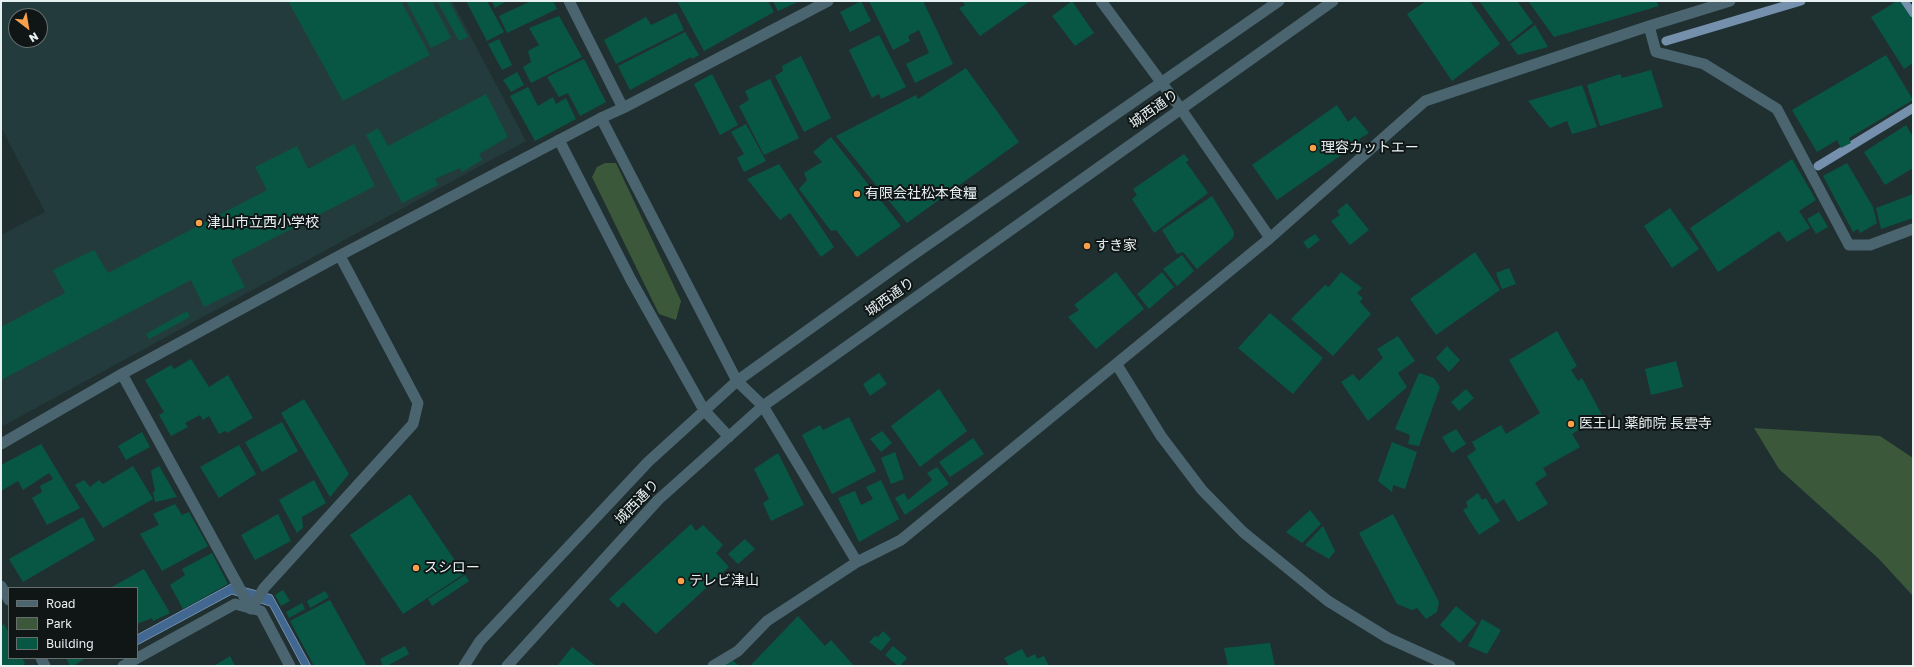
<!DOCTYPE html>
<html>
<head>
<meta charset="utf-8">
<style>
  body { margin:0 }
  #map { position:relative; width:1914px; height:667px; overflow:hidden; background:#203030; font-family:"Golos Text",sans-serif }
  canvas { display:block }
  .frame { position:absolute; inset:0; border:2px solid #e7f1f1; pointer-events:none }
  .legend { position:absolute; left:8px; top:587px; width:130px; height:72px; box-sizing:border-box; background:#101616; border:1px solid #666e6e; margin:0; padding:5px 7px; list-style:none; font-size:12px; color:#e7f1f1 }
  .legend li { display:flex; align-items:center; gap:8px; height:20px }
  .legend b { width:20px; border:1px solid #666e6e }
  .north { position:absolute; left:8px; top:8px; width:40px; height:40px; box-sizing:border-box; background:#101616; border:1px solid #666e6e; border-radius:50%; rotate:149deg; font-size:11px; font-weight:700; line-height:16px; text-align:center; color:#e7f1f1 }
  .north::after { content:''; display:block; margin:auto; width:14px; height:18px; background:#f9a04c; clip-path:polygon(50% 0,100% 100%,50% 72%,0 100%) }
</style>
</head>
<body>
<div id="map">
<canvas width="1914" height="667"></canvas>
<div class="frame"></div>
<ul class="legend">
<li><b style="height:5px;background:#4b6570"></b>Road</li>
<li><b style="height:11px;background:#3c583a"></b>Park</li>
<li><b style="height:11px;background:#085744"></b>Building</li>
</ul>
<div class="north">N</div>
</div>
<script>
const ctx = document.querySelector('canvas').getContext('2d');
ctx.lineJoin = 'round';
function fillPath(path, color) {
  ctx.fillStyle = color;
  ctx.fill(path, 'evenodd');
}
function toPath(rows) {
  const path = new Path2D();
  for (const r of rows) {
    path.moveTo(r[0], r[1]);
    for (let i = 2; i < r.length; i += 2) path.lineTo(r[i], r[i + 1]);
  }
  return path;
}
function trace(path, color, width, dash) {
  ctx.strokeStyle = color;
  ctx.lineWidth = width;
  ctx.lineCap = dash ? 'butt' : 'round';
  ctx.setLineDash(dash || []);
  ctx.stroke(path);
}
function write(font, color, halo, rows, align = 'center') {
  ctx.font = font + ' "Golos Text","Noto Sans JP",sans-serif';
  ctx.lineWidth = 4;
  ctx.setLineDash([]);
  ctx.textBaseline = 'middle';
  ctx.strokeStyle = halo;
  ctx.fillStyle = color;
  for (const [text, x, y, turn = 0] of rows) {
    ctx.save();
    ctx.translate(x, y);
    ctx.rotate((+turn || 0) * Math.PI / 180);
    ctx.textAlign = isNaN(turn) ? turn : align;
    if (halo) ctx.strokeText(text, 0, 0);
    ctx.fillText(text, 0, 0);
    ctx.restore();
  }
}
const built = toPath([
  [1,1,452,1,526,141,1,427,1,235,45,212,1,127],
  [16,16,40,16,40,40,16,40]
]);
const green = toPath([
  [605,163,616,163,681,301,676,320,659,314,592,177,597,167],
  [1754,428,1880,436,1913,458,1913,596,1879,559,1779,469]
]);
const water = toPath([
  [231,584,272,595,311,666,302,666,270,606,232,594,137,645,137,635,231,584]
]);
const stream = toPath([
  [1903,1,1913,13],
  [1666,41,1801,1],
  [1818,166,1913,108]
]);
const building = toPath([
  [288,1,401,1,430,55,343,101],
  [406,1,432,1,451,38,431,48],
  [437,1,449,1,468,37,459,41],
  [466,1,487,1,504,32,487,41],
  [492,1,507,1,495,8],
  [531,1,553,1,557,9,507,33,499,16],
  [677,1,768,1,774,12,704,51],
  [773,1,800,1,778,11],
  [861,1,871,21,850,32,840,12],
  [869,1,923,1,953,64,915,83,906,64,929,53,919,30,908,36,910,41,893,50],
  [962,1,1030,1,980,36,959,8,965,5],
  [1072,1,1094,33,1075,46,1052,16],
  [1426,1,1470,1,1500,44,1452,81,1407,14],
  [1479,1,1517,1,1533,23,1509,42],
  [1528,1,1656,1,1659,6,1554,37],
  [1897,1,1900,1,1913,20,1913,63,1904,69,1871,17],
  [676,13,684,30,616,64,604,40,646,17,651,25],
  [559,16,582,57,531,83,523,67,531,62,528,51,539,45,529,28],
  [1535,25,1548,47,1518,55,1510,44],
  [685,32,699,55,692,59,691,57,630,90,618,66],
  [879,35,906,87,881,99,879,94,872,98,849,50],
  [499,39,512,65,502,70,488,44],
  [1886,55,1913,100,1849,138,1851,143,1841,148,1837,140,1817,152,1792,110],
  [801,56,831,118,804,132,775,76,783,71,782,66],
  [584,59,606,102,580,116,568,93,559,97,547,77],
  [966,68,1019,142,907,223,836,136,916,95,918,99],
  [1651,70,1663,107,1600,126,1587,85,1620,74,1622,78],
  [517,72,524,85,511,92,503,80],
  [712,74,738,125,720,135,694,84],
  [770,79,799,138,764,155,739,106,749,100,745,91],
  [1582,85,1597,127,1572,134,1567,121,1550,128,1528,101],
  [528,87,538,106,553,97,556,104,566,98,576,119,535,141,510,96],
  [486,94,508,137,479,154,482,160,462,172,460,168,435,179,438,185,402,203,366,135,378,128,388,146],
  [1337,105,1348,122,1355,116,1369,133,1359,139,1360,142,1277,200,1252,165],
  [746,124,766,161,744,172,737,158,744,154,731,132],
  [1906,125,1913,137,1913,168,1885,185,1864,152],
  [831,137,901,226,857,257,836,230,831,231,799,189,807,180,804,173,822,162,813,152],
  [354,144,375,186,231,260,245,287,204,307,191,280,1,380,1,327,65,293,53,270,94,250,108,273,267,190,255,167,297,146,308,169],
  [1184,154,1189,160,1186,162,1208,193,1154,233,1132,199,1137,195,1133,189],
  [1792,159,1816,200,1799,211,1810,228,1787,242,1779,231,1718,272,1690,228],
  [1847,163,1873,207,1877,223,1860,233,1858,229,1853,232,1823,176],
  [779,164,834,247,821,257,790,213,780,220,747,179],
  [1913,194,1913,218,1881,229,1876,208],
  [1212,196,1234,232,1233,238,1197,269,1183,252,1177,254,1162,230],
  [1347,203,1369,230,1350,245,1331,221,1340,215,1337,211],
  [1670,208,1699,249,1672,268,1644,226],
  [1819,212,1828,227,1816,234,1807,219],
  [1315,234,1320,240,1308,249,1303,242],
  [1475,252,1500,290,1436,335,1410,299],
  [1182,255,1194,271,1177,286,1163,269],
  [1509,268,1516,284,1502,289,1496,273],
  [1116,272,1144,309,1096,349,1068,317,1079,310,1074,305],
  [1162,272,1174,287,1149,309,1137,294],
  [1341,272,1362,288,1357,293,1363,298,1360,302,1371,314,1333,356,1291,319,1325,285,1329,287],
  [187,311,190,317,149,339,146,334],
  [1270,313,1323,358,1293,394,1238,348],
  [1557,331,1577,366,1571,370,1578,381,1582,378,1602,415,1572,434,1580,447,1543,468,1547,475,1535,483,1548,504,1518,522,1504,499,1496,504,1467,456,1476,450,1472,442,1501,425,1506,434,1540,413,1509,360],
  [1398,336,1415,361,1398,373,1407,387,1368,421,1341,382,1353,374,1359,381,1383,358,1377,349],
  [1447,346,1460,360,1449,372,1436,358],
  [191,359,209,387,228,375,253,418,227,433,225,431,219,434,209,416,203,420,200,415,185,423,188,427,171,436,159,415,164,412,145,380,171,365,174,369],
  [1676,361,1683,387,1651,395,1645,369],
  [879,373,887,384,870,396,863,384],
  [1419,373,1434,378,1440,387,1419,446,1408,444,1410,435,1395,429],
  [939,389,967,431,920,467,891,426],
  [1466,389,1474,398,1459,411,1451,402],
  [304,399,349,474,330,497,281,413],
  [849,417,876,471,832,494,802,435,820,425,823,430],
  [282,422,298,451,262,472,245,442],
  [1456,429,1466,444,1452,453,1442,437],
  [882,431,892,443,881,452,870,439],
  [142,432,150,447,126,460,118,446],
  [973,438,984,454,950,477,939,462],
  [1392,442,1417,452,1405,489,1393,485,1392,492,1378,481],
  [41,444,80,508,47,525,32,498,42,492,40,486,53,479,49,473,23,490,18,481,1,491,1,465],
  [239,445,256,474,219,498,200,467],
  [895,452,904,479,891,484,881,458],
  [778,453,804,505,771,521,763,503,769,499,754,469],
  [133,466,153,499,103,528,75,485,84,480,90,487,99,480,103,484],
  [159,466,177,497,155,502,153,492,155,491,151,471],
  [937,467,949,484,905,515,895,498,904,493,908,500,932,480,927,473],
  [314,480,326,503,302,517,303,528,297,533,279,500],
  [881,480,899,519,859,542,838,498,855,491,861,505,873,499,866,487],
  [1478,493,1482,500,1486,498,1500,521,1479,535,1463,510,1468,507,1466,502],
  [410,494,464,574,403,614,350,535],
  [175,504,182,515,189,512,208,546,162,571,140,534,159,525,153,514],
  [1310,510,1321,524,1302,543,1286,532],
  [278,514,291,541,255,560,241,535],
  [1393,514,1439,602,1437,612,1426,619,1417,608,1412,610,1397,604,1359,533],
  [83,517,95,540,23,582,9,559],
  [691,524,696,531,703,525,723,545,716,553,729,567,656,634,623,602,618,608,609,599],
  [1323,526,1335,551,1329,559,1305,545],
  [745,539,755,549,738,564,728,554],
  [212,553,228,584,183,609,170,585,185,575,182,569],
  [144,569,170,613,153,621,152,618,137,624,137,588,110,588],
  [465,575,469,581,432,606,428,599],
  [283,590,290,601,281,606,275,595],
  [325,591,329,597,310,608,307,601],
  [330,600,367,666,314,666,290,621],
  [302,603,305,609,289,618,286,612],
  [1456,606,1477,623,1460,643,1440,625],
  [798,616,825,646,831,640,854,666,751,665],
  [1482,619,1501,630,1487,654,1468,646],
  [4,624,9,633,9,658,22,658,25,663,22,666,1,666,1,626],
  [883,631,891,639,881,651,869,642,875,636,878,637],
  [1270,643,1275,666,1228,666,1224,648],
  [405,646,409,654,387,666,383,666,380,659],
  [893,646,907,658,900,666,898,666,885,655],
  [572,647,596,666,557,666],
  [1022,649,1027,658,1035,654,1037,659,1044,656,1049,666,1009,666,1004,658],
  [727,655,739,666,720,666],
  [230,656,235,666,214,666],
  [66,658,86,658,73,666,70,666]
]);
const service = toPath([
  [122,374,251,609,264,588,413,424,418,403,340,256]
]);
const minor = toPath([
  [569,1,623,108],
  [1101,1,1181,109,1270,238],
  [1649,26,1656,52,1704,64,1777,109,1849,245,1870,245,1913,229],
  [763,406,857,562],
  [1,444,122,374,335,258,601,118,623,108,828,1],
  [1,586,9,600],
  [41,658,45,666],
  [123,666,235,604,261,611,290,666],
  [713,666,738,651,767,621,857,562,901,540,1270,238,1425,101,1649,26,1730,1]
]);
const tertiary = toPath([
  [601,118,737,381,763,406],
  [559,140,631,280,704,410,729,437],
  [1117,365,1161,436,1202,490,1243,532,1328,601,1388,638,1450,666],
  [464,666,480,641,648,462,737,381,907,259,1279,1],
  [507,666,658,500,763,406,1333,1]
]);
const markers = [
  [1313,148,4,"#f9a04c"],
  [857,194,4,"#f9a04c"],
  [199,223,4,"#f9a04c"],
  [1087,246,4,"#f9a04c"],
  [1571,424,4,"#f9a04c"],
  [416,568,4,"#f9a04c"],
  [681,581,4,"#f9a04c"]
];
const streetNames = [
  ["城西通り",1154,109,-35],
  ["城西通り",890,297,-35],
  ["城西通り",637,502,-46]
];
const poiNames = [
  ["理容カットエー",1321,148],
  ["有限会社松本食糧",865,194],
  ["津山市立西小学校",207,223],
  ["すき家",1095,246],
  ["医王山 薬師院 長雲寺",1579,424],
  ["スシロー",424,568],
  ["テレビ津山",689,581]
];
fillPath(built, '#233b3c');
fillPath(green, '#3c583a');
fillPath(water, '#426790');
trace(water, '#7490ad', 1);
trace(stream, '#7490ad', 9);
fillPath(building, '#085744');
trace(service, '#4b6570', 11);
trace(minor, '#4b6570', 11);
trace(tertiary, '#4b6570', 11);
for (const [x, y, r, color] of markers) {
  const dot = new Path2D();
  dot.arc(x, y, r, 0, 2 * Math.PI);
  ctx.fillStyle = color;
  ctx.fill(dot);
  trace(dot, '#101616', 1.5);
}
write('14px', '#e7f1f1', '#101616', streetNames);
write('14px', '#e7f1f1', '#101616', poiNames, 'left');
</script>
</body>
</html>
